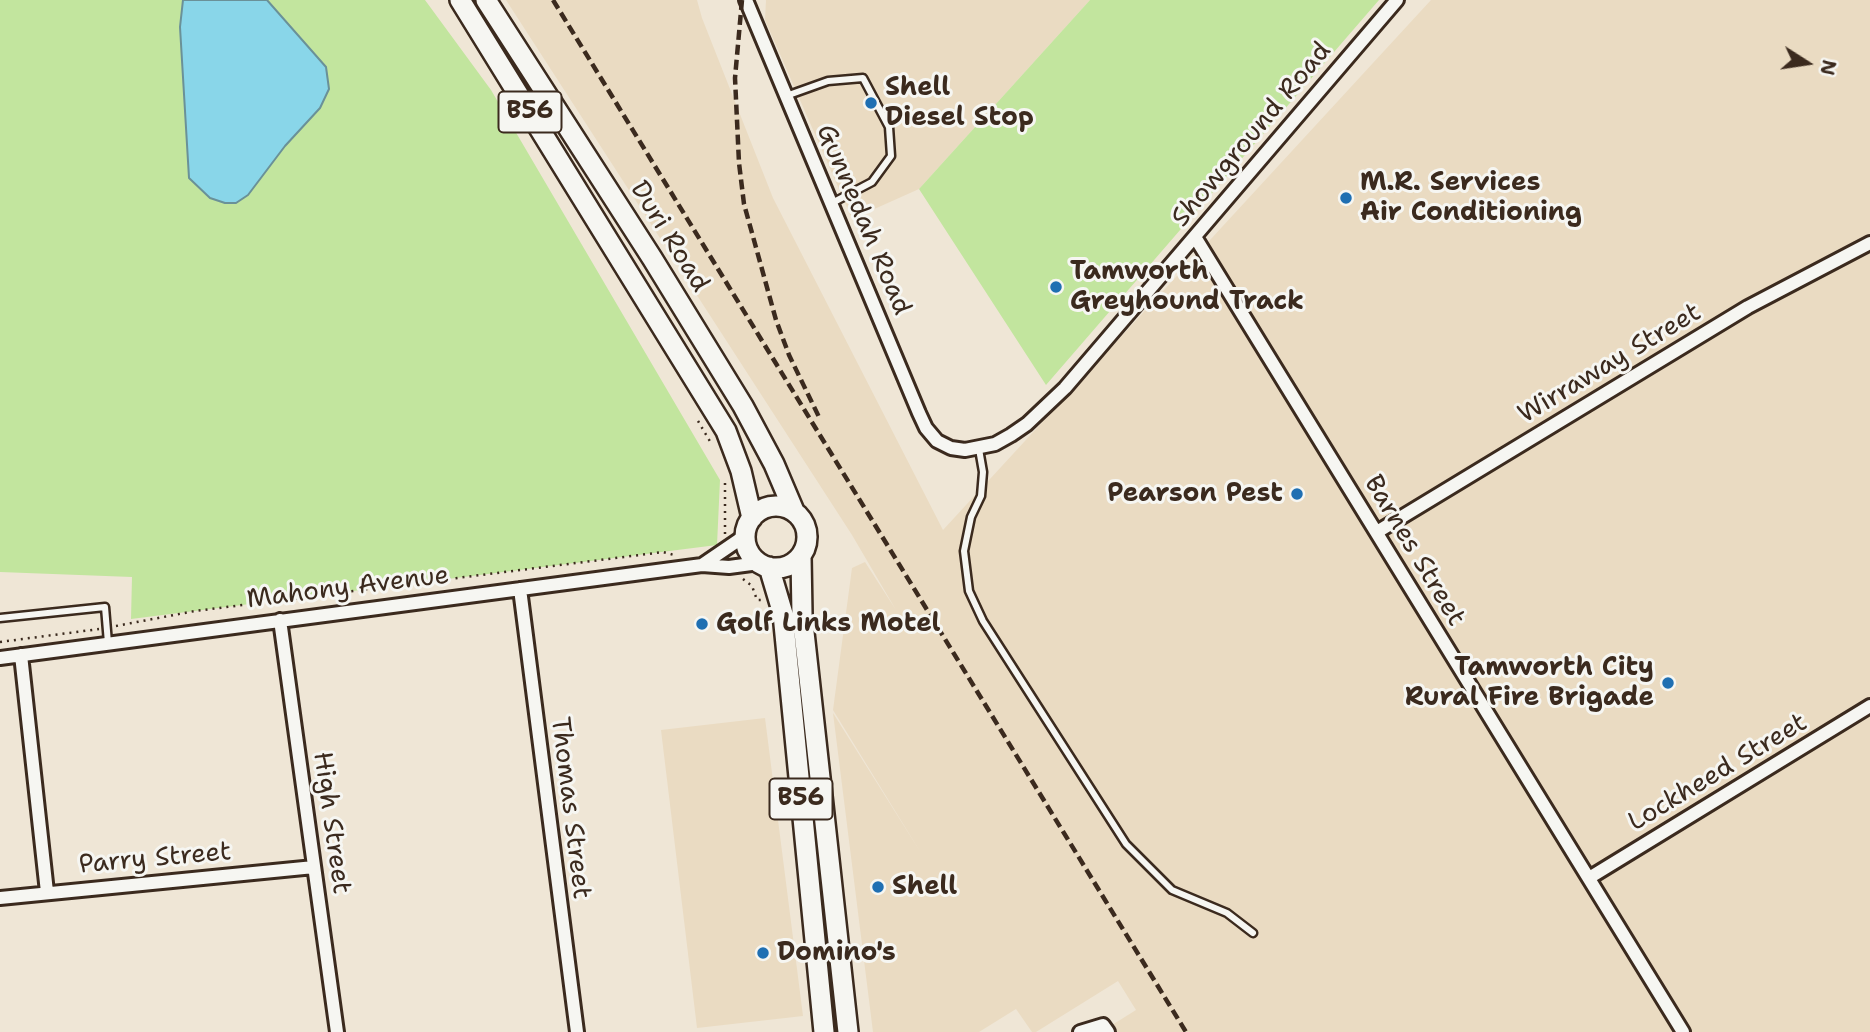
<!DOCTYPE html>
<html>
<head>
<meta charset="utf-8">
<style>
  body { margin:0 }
  #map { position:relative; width:1870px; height:1032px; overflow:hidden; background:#efe6d6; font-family:"Shantell Sans",sans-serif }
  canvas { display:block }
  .north { position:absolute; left:1772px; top:28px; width:70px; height:70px; -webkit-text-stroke:5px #f6f6f2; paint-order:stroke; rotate:102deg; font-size:19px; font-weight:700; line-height:28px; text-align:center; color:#3b2a1e }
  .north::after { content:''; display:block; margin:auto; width:24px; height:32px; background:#3b2a1e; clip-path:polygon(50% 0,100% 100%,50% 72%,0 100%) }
</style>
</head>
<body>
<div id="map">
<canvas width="1870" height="1032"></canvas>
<div class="north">N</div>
</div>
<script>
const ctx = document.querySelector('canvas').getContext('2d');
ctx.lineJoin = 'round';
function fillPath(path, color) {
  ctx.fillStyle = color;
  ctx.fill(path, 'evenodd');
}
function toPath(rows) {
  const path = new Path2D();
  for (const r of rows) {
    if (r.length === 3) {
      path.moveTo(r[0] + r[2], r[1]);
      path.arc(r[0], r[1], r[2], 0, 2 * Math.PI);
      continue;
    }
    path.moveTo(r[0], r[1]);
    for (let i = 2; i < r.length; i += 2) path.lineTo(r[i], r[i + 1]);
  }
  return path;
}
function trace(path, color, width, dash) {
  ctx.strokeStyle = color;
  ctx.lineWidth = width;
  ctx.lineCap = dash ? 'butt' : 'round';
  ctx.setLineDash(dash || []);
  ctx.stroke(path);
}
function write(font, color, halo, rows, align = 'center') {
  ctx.font = font + ' "Shantell Sans",sans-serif';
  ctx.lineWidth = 6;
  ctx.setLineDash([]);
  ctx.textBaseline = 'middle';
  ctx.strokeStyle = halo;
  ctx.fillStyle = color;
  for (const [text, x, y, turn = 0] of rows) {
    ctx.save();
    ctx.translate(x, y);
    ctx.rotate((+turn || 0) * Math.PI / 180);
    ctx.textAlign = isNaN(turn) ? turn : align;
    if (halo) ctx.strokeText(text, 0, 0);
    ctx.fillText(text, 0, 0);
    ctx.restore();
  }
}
const built = toPath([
  [506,0,697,0,702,18,773,198,943,530,1431,0,1870,0,1870,1032,1116,1032,1112,1025,1136,1010,1118,981,1036,1032,1032,1032,1016,1009,979,1032,873,1032,833,713,921,853,833,710,852,568,865,562,896,610,852,535],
  [766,0,1090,0,919,189,852,219,765,20],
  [765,718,803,1016,697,1028,661,730]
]);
const green = toPath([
  [0,0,425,0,491,90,720,480,717,545,131,619,132,577,0,572],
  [1090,0,1379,0,1046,385,919,189]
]);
const water = toPath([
  [183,0,267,0,326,67,329,89,320,108,285,146,248,195,236,203,225,203,210,198,189,178,180,27,183,0]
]);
const path = toPath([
  [698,421,711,443],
  [725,534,725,481],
  [743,579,752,586,757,600,761,600],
  [116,626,195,611,663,552,674,555],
  [0,642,99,629]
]);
const lane = toPath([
  [786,96,828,81,863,78,889,127,891,156,872,182,832,203],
  [979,449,983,472,981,496,971,517,964,551,969,591,983,621,1126,844,1172,890,1227,913,1253,933],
  [0,618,105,607,108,643]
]);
const street = toPath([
  [746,0,919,413,926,428,937,441,951,448,965,450,995,444,1011,435,1027,424,1065,388,1397,0],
  [1195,237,1683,1032],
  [1377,532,1748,307,1870,243],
  [702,565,746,535],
  [520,589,577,1032],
  [280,620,337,1032],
  [21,655,47,892],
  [0,658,702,565,729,567,759,563],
  [1589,878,1870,706],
  [0,898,314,867],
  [1080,1032,1103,1025,1108,1032]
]);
const primary = toPath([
  [460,0,726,431,741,471,752,518],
  [486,0,652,258,743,406,774,464,794,511],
  [776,537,31],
  [801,556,802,614,848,1032],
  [769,567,783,614,824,1032]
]);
const rail = toPath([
  [553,0,1186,1032],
  [742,0,735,78,739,163,744,204,776,320,789,355,819,417]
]);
const markers = [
  [871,103,7,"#1f6fb2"],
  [1346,198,7,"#1f6fb2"],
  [1056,287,7,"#1f6fb2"],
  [1297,494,7,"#1f6fb2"],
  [702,624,7,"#1f6fb2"],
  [1668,683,7,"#1f6fb2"],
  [878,887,7,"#1f6fb2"],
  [763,953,7,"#1f6fb2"]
];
const shields = [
  [530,112,63],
  [801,799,63]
];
const shieldNames = [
  ["B56",530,112],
  ["B56",801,799]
];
const poiNames = [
  ["Shell",885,88],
  ["Diesel Stop",885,118],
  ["M.R. Services",1360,183],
  ["Air Conditioning",1360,213],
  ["Tamworth",1070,272],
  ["Greyhound Track",1070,302],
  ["Pearson Pest",1283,494,"right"],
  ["Golf Links Motel",716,624],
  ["Tamworth City",1654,668,"right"],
  ["Rural Fire Brigade",1654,698,"right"],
  ["Shell",892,887],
  ["Domino's",777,953]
];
const streetNames = [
  ["Showground Road",1252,135,-50],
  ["Gunnedah Road",863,220,67],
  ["Duri Road",669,237,58],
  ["Wirraway Street",1610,364,-31],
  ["Barnes Street",1414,551,59],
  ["Mahony Avenue",348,588,-7],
  ["Lockheed Street",1718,773,-31],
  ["Thomas Street",570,808,83],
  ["High Street",331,823,82],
  ["Parry Street",155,859,-5]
];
fillPath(built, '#eadbc2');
fillPath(green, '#c2e59e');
fillPath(water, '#89d6e9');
trace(water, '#6a9198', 2);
trace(lane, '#3b2a1e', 11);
trace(street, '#3b2a1e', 18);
trace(primary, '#3b2a1e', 24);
trace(path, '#3b2a1e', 2.5, [2, 5]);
trace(lane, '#f6f6f2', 6);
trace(street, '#f6f6f2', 12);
trace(primary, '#f6f6f2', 19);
trace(rail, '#3b2a1e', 4.5, [10, 5]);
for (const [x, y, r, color] of markers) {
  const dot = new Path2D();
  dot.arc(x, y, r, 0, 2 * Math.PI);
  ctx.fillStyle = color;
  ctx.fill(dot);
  trace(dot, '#f6f6f2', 2.5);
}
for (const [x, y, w] of shields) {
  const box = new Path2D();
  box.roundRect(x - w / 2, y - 20.5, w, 41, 5);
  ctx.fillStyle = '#f6f6f2';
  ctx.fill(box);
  trace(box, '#3b2a1e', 2);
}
write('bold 24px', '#3b2a1e', null, shieldNames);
write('bold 26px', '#3b2a1e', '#f6f6f2', poiNames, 'left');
write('26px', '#3b2a1e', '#f6f6f2', streetNames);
</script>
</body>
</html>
